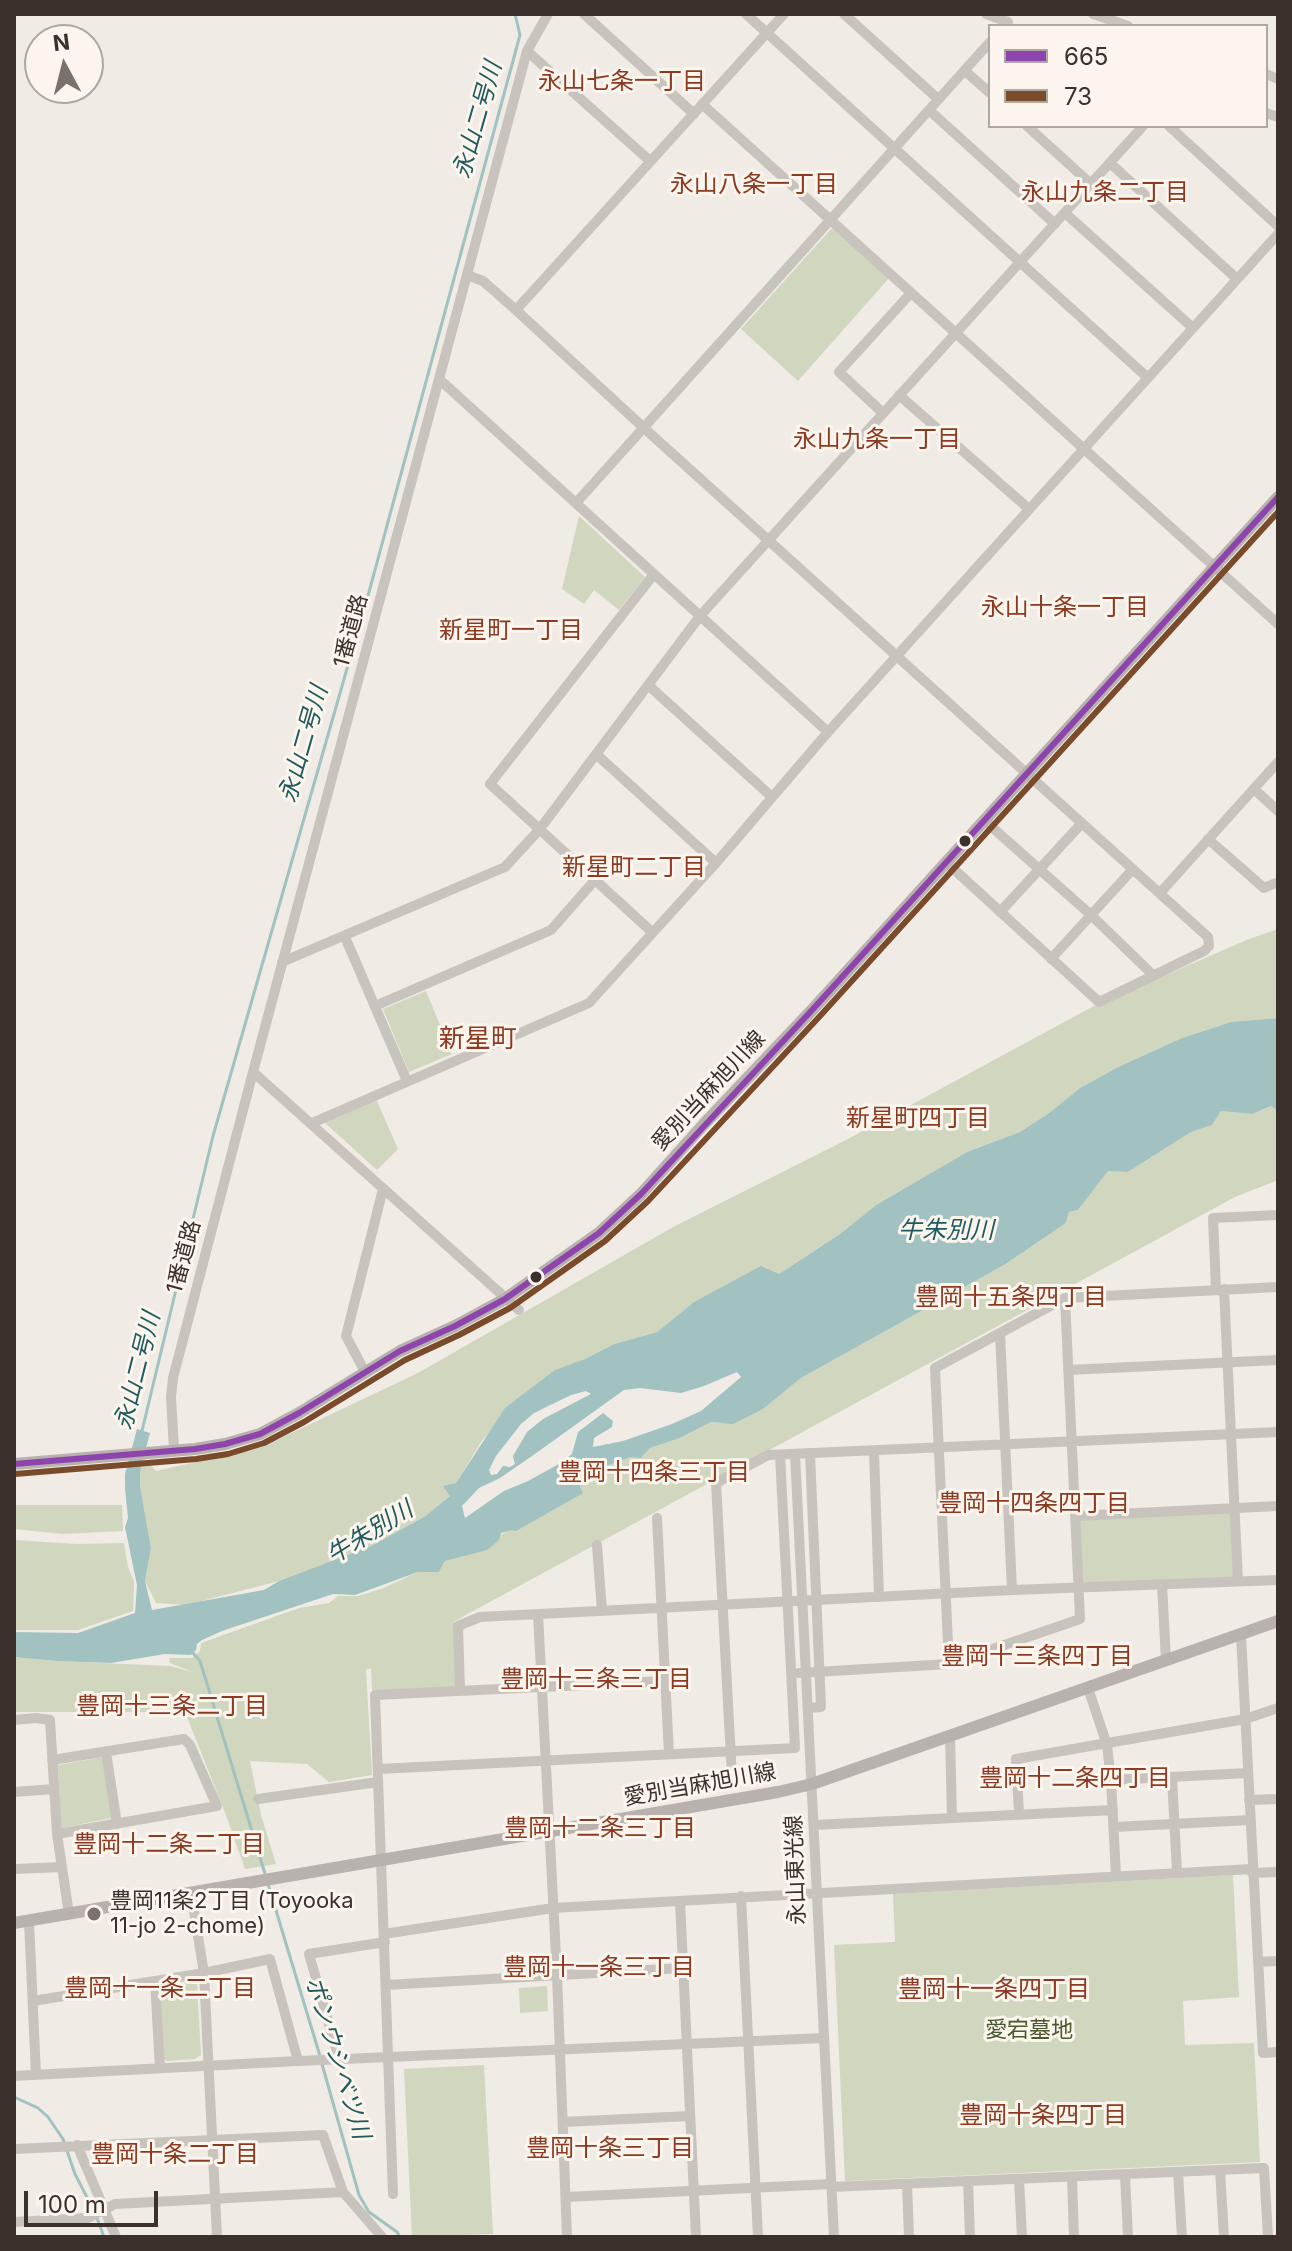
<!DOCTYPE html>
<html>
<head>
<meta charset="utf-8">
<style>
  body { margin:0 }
  #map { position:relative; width:1292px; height:2251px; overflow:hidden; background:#f0ebe5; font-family:Inter,sans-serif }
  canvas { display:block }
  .frame { position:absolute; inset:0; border:16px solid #3b302b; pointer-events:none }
  .legend { position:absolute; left:988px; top:24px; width:280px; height:104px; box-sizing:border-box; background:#fbf5ee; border:2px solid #aea6a0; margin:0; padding:10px 14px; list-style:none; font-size:24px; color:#3b302b }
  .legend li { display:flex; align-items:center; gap:16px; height:40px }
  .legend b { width:40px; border:2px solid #aea6a0 }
  .north { position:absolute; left:24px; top:24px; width:80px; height:80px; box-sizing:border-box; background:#fbf5ee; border:2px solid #aea6a0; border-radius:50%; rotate:353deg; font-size:22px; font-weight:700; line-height:32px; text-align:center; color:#3b302b }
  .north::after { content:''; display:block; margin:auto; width:28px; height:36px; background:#7a716c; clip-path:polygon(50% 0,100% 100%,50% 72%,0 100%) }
  .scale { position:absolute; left:24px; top:2191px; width:134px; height:36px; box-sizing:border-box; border:4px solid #3b302b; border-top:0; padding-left:10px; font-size:24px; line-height:28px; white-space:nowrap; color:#3b302b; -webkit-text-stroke:6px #fbf5ee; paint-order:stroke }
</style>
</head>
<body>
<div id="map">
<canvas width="1292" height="2251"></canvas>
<div class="frame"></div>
<ul class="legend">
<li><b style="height:10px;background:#8e44ad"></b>665</li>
<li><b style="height:10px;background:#7a4b2a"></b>73</li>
</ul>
<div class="north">N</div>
<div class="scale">100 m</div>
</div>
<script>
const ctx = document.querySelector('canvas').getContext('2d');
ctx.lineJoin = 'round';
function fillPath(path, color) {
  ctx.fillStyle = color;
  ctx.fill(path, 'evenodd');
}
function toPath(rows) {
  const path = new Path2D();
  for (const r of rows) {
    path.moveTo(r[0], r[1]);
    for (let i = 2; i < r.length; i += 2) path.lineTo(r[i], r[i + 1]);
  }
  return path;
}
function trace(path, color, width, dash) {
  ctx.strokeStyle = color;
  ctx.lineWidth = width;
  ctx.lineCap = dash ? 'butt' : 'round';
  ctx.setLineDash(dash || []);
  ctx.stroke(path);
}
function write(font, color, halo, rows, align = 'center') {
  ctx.font = font + ' Inter,"Noto Sans JP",sans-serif';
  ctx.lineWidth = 6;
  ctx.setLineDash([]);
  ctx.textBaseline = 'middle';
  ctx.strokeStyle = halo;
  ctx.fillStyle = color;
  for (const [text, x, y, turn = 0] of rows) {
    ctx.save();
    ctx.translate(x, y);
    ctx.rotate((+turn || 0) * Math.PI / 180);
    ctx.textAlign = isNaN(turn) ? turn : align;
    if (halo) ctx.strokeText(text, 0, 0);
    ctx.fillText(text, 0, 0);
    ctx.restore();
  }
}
const green = toPath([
  [832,228,890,277,798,381,741,329],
  [579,516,645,577,619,610,594,590,584,604,562,589],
  [1278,929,1278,1018,1231,1022,1182,1038,1118,1067,1080,1088,1049,1113,1020,1132,967,1152,876,1205,840,1234,779,1274,694,1302,657,1332,614,1344,585,1359,555,1371,483,1439,456,1483,444,1486,451,1495,424,1517,371,1546,279,1581,186,1605,156,1603,145,1581,151,1548,140,1486,140,1471,143,1457,156,1471,262,1447,418,1373,675,1226,848,1139,1092,1007,1249,939],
  [426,991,452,1054,409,1072,383,1009],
  [376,1099,398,1149,377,1170,324,1122],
  [1271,1106,1278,1111,1278,1180,1235,1197,453,1622,458,1626,460,1691,375,1695,372,1689,371,1668,366,1670,372,1775,329,1782,307,1764,250,1761,261,1815,276,1864,245,1869,226,1815,185,1712,14,1712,14,1657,56,1661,170,1666,193,1672,170,1663,169,1658,192,1658,200,1651,201,1643,299,1608,329,1603,338,1596,358,1596,381,1589,418,1572,439,1572,445,1561,456,1558,583,1492,580,1486,584,1482,590,1468,606,1466,631,1457,641,1458,650,1448,680,1438,711,1422,721,1423,763,1409,801,1378,1004,1265,1066,1223,1069,1212,1078,1210,1108,1170,1128,1172,1191,1132,1212,1125,1221,1111,1252,1114],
  [14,1505,122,1505,123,1531,62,1534,14,1529],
  [1235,1508,1238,1581,1079,1588,1076,1516],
  [14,1540,77,1544,124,1543,128,1567,134,1582,133,1611,78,1630,14,1630],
  [104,1757,112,1818,61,1828,58,1765],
  [1233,1875,1239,1997,1183,2001,1185,2045,1254,2043,1260,2162,845,2181,834,1945,895,1942,893,1894],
  [194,1981,197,1984,201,2055,195,2059,167,2061,164,2059,160,1989,162,1987],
  [547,1986,548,2011,520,2013,519,1988],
  [484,2065,493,2234,412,2237,404,2069]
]);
const water = toPath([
  [1278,1018,1278,1111,1271,1106,1252,1114,1221,1111,1212,1125,1191,1132,1128,1172,1108,1171,1078,1210,1069,1212,1066,1223,1004,1265,801,1378,763,1409,733,1424,711,1422,680,1438,650,1448,641,1458,631,1457,606,1466,590,1468,580,1486,583,1493,516,1531,512,1530,501,1533,499,1540,487,1550,445,1561,439,1572,418,1572,355,1595,333,1594,222,1631,202,1640,197,1644,196,1650,191,1655,165,1654,111,1663,56,1661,14,1657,14,1632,78,1633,135,1613,137,1585,125,1527,128,1518,125,1489,125,1474,137,1429,150,1433,140,1471,140,1486,151,1548,145,1581,152,1610,264,1590,279,1581,371,1546,424,1517,450,1496,443,1486,456,1483,505,1408,555,1370,585,1359,614,1344,657,1332,694,1302,761,1266,779,1274,840,1234,876,1205,967,1152,1020,1132,1049,1113,1080,1088,1118,1067,1182,1038,1231,1022],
  [737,1372,741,1377,701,1411,672,1424,623,1441,593,1447,594,1438,612,1427,613,1421,603,1413,578,1432,572,1454,559,1464,528,1481,504,1491,465,1518,462,1506,479,1488,500,1478,532,1456,624,1390,640,1388,681,1393,704,1386],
  [586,1391,591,1394,543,1419,527,1432,513,1456,515,1464,510,1467,503,1466,497,1474,491,1475,489,1470,496,1456,521,1424,534,1413,571,1395]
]);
const stream = toPath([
  [141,1435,213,1136,369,592,520,35,515,14],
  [193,1653,200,1661,266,1877],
  [268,1884,320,2056],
  [322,2064,359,2195,369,2212,397,2232,400,2237],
  [14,2097,38,2108,48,2117,63,2139,75,2174,94,2211],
  [97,2218,104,2237]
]);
const minor = toPath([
  [584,14,694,114],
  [746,14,1148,378],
  [844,14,938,99],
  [986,14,1008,22,1004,26],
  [1093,14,1128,26],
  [527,51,650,161],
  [965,71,990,93],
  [1266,74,1278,79],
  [702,104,1278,624],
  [929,110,1055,224],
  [1266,113,1278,117],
  [1027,126,1091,184],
  [1169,126,1278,226],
  [1110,163,1237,279],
  [1065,213,1193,328],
  [467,275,483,281,516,310,644,428,1208,937,1209,946,1204,951,1099,1002,947,863],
  [516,310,784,14],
  [439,379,828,732],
  [899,395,1029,509],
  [883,413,839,372,911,293],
  [576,503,990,42],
  [648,685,772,797],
  [596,754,716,863],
  [1254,789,1278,811],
  [985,821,1091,915,1153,975],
  [1208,839,1264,888,1278,882],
  [1160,893,1278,762],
  [1000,912,1082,823],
  [652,932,490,784,654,574],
  [345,937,407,1081],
  [1051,959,1133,869],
  [282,962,505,867,539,830,700,616,1143,126],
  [375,1006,551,930,594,881],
  [253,1072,519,1310],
  [312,1123,589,1003,716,863,828,732,1278,234],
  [1216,1289,1213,1218,1278,1215],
  [1224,1289,1238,1581],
  [1000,1333,1012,1590],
  [1068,1370,1278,1360],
  [365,1372,346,1336,383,1189],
  [174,1450,171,1397,173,1378,253,1072,527,51,548,14],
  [874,1452,879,1597],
  [795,1454,834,2237],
  [1076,1516,1278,1506],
  [657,1518,669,1754],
  [597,1545,602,1611],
  [1162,1584,1166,1661],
  [538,1614,557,1975,567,2237],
  [1241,1635,1263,2053,1278,2052],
  [949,1664,935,1368,1065,1298,1278,1287],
  [799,1673,949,1664,1080,1619,1065,1298],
  [1088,1688,1107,1745,1111,1780,1116,1876],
  [460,1691,458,1626,480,1617,1012,1590,1278,1580],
  [808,1708,821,1707,810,1454],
  [14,1720,36,1718,50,1720,57,1834,69,1914],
  [950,1736,952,1817],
  [106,1752,117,1824],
  [52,1760,184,1739,190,1745,217,1806,57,1834],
  [379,1769,795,1748,780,1455],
  [732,1777,716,1483,768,1455,1278,1432],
  [1172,1777,1177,1872],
  [1111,1780,1248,1773],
  [14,1792,54,1789],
  [258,1799,378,1782],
  [1249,1800,1278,1799],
  [1019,1814,1016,1759,1245,1719,1278,1708],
  [814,1825,1113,1810],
  [1114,1827,1250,1820],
  [14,1869,62,1867],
  [1252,1873,1278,1872],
  [191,1893,204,1973,217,2237],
  [741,1896,758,2237],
  [680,1901,696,2237],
  [29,1921,36,2075],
  [384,1934,553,1908,1252,1869],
  [1258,1962,1278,1961],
  [155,1981,160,2068],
  [386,1985,683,1968],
  [33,2001,204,1973,270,1959,298,2061],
  [339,2059,309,1954,385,1942],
  [14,2076,298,2061,823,2038],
  [563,2122,690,2116],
  [77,2145,116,2237],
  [14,2149,323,2135,343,2192,382,2237],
  [1220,2170,1224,2237],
  [1178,2173,1182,2237],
  [1125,2175,1128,2237],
  [1072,2177,1074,2237],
  [1019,2179,1022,2237],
  [968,2181,970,2237],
  [907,2184,909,2237],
  [831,2187,1264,2168,1268,2237],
  [393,2194,375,1695,666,1681],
  [566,2197,831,2184],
  [14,2222,88,2218,115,2204,343,2192]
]);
const major = toPath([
  [14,1464,195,1449,225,1444,260,1434,299,1413,400,1351,455,1326,505,1299,599,1233,641,1194,705,1123,813,1009,1278,497],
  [14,1923,778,1792,812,1784,1278,1621]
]);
const bus1 = toPath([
  [14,1464,195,1449,225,1444,260,1434,299,1413,400,1351,455,1326,505,1299,599,1233,641,1194,813,1009,1278,497]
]);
const bus2 = toPath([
  [15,1474,196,1459,228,1454,264,1443,304,1422,405,1360,459,1335,510,1308,605,1241,648,1201,820,1016,1278,512]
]);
const markers = [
  [965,841,7,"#3b302b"],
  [536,1277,7,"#3b302b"],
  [94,1914,8,"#7a716c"]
];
const streetNames = [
  ["1番道路",351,631,-75],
  ["愛別当麻旭川線",709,1091,-47],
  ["1番道路",184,1257,-75],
  ["愛別当麻旭川線",700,1785,-10],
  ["永山東光線",796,1870,-92]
];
const poiNames = [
  ["豊岡11条2丁目 (Toyooka",110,1901],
  ["11-jo 2-chome)",110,1926]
];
const parkNames = [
  ["愛宕墓地",1029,2030]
];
const neighbourhoodNames = [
  ["永山七条一丁目",622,82],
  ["永山八条一丁目",754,185],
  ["永山九条二丁目",1105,193],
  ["永山九条一丁目",877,440],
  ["永山十条一丁目",1065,608],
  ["新星町一丁目",511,631],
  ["新星町二丁目",634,868],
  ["新星町四丁目",918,1119],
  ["豊岡十五条四丁目",1011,1298],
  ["豊岡十四条三丁目",654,1473],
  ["豊岡十四条四丁目",1034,1504],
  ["豊岡十三条四丁目",1037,1657],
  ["豊岡十三条三丁目",596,1680],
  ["豊岡十三条二丁目",172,1707],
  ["豊岡十二条四丁目",1075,1779],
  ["豊岡十二条三丁目",600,1829],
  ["豊岡十二条二丁目",169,1845],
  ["豊岡十一条三丁目",599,1968],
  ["豊岡十一条二丁目",160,1989],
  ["豊岡十一条四丁目",994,1990],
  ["豊岡十条四丁目",1043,2116],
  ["豊岡十条三丁目",610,2149],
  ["豊岡十条二丁目",175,2155]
];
const waterNames = [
  ["永山二号川",478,120,-74],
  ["永山二号川",304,744,-74],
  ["牛朱別川",946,1231],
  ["永山二号川",138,1371,-76],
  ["牛朱別川",370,1533,-32],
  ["ポンウシベツ川",337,2058,73]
];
const quarterNames = [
  ["新星町",478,1039]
];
fillPath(green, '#d1d6bf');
fillPath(water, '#a1c2c1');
trace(stream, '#a1c2c1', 3);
trace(minor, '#c9c3be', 10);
trace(major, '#b8b1ad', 12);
trace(bus1, '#8e44ad', 6);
trace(bus2, '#7a4b2a', 6);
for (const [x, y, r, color] of markers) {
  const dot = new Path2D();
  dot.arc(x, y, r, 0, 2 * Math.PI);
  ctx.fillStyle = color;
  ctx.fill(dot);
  trace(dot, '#fbf5ee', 3);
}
write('22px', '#3b302b', '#fbf5ee', streetNames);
write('22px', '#3b302b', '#fbf5ee', poiNames, 'left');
write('22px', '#4a5a2e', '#fbf5ee', parkNames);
write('24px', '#8c3b22', '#fbf5ee', neighbourhoodNames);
write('italic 24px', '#1f5a5e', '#fbf5ee', waterNames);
write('26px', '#8c3b22', '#fbf5ee', quarterNames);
</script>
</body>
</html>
